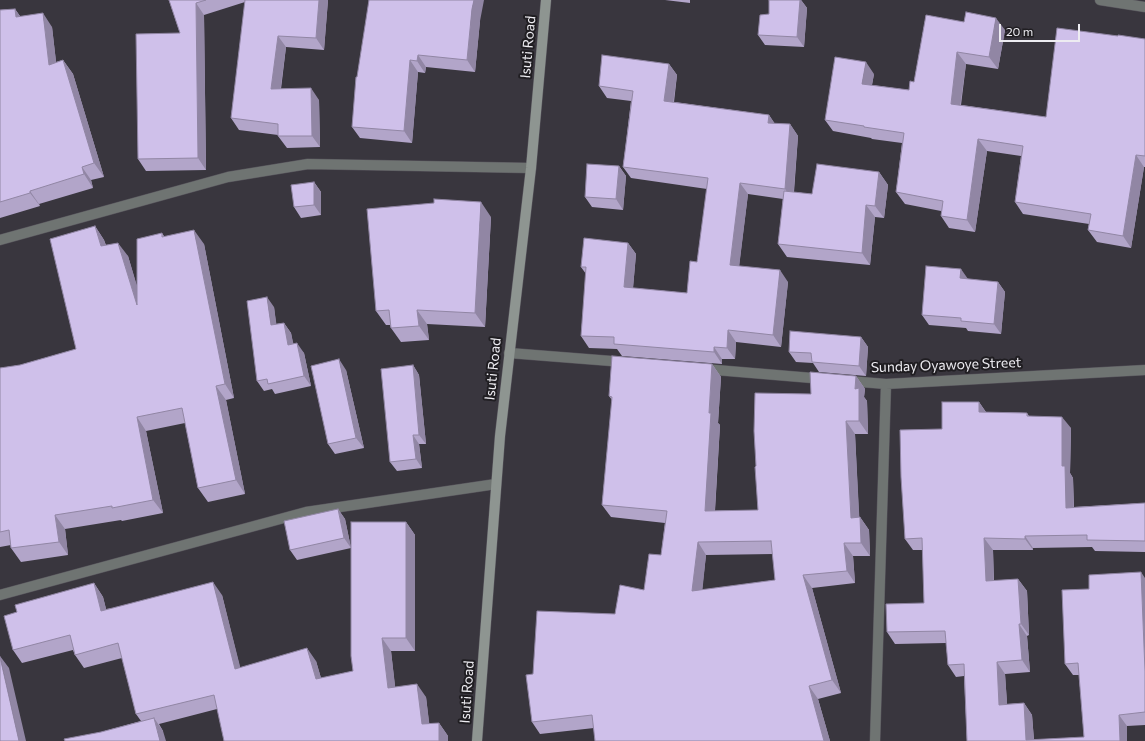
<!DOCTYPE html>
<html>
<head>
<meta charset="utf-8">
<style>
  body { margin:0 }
  #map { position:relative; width:1145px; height:741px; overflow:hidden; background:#39363e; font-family:Commissioner,sans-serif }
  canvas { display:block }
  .scale { position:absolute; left:999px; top:24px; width:81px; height:18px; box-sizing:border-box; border:2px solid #edecf1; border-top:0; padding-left:5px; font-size:12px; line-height:14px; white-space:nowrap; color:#edecf1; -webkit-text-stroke:3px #201e22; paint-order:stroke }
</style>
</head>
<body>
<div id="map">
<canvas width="1145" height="741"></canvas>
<div class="scale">20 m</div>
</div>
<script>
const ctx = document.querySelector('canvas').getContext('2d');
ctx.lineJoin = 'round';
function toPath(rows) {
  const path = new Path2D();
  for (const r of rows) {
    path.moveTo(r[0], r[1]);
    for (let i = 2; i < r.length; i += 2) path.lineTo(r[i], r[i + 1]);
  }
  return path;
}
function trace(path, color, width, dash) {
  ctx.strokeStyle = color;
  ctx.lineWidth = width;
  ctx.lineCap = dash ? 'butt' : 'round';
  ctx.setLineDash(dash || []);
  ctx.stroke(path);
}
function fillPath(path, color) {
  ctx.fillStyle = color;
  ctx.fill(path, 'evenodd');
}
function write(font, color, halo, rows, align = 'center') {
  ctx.font = font + ' Commissioner,sans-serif';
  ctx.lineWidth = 4;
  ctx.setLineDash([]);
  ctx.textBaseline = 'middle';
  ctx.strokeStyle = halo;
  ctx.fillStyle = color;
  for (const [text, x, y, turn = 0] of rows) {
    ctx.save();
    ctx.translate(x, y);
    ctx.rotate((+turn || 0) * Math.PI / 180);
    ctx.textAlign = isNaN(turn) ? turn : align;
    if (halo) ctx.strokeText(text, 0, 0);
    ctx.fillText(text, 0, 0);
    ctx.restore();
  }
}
const street = toPath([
  [1100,0,1145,7],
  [0,240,228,177,308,164,531,168],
  [509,353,624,362],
  [704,369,824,379],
  [848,381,886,384,1145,370],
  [0,595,306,512,496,484],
  [875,741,886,384]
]);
const secondary = toPath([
  [477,741,500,436,531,168,546,0]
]);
const wall = toPath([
  [169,0,328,0,324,50,286,47,281,89,319,100,320,147,287,148,278,136,278,135,239,130,231,118,245,2,204,15,206,170,146,171,138,159,180,33],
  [665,0,690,0,690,3],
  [769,0,801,0,807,8,804,47,765,45,758,35,769,14],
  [15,9,20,16,52,27,56,62,63,60,73,74,104,177,91,180,93,188,39,204,40,206,0,218,0,10],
  [926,15,1005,30,998,69,966,64,961,105,1046,117,1118,36,1145,39,1145,167,1144,167,1131,248,1097,242,1088,230,1089,224,1023,214,1015,202,1021,156,987,151,975,232,949,228,941,216,941,211,905,204,896,192,902,143,872,139,871,138,833,131,825,120,874,74,872,85,909,90,914,82],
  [480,21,475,72,426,67,425,73,418,72,412,143,360,138,352,127,357,77],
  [669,64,677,75,674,102,769,115,775,124,790,124,798,136,794,192,812,194,879,172,888,185,884,218,875,217,870,265,787,257,778,244,783,199,748,194,739,266,788,282,781,347,736,342,735,359,722,359,722,364,622,356,617,349,589,348,581,336,586,274,581,267,628,243,636,254,633,288,687,293,697,262,707,189,631,178,623,167,631,101,607,98,599,86],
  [619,166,626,176,623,210,592,207,585,197],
  [314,182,321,192,321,215,301,218,294,207],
  [491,217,485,327,427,324,429,340,401,342,391,328,390,325,386,325,376,311],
  [95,226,104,240,106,245,128,256,137,287,162,233,164,236,204,244,234,398,226,400,245,494,208,502,198,488,185,423,146,431,163,513,122,521,121,520,65,529,68,555,21,562,11,548,11,545,0,547,0,368,20,365,76,349],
  [967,279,998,282,1005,292,1001,334,968,331,966,328,929,325,922,315],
  [274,307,276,324,284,323,291,333,293,344,304,353,311,386,275,394,272,389,264,391,257,381],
  [861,337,868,347,866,376,819,372,813,363,796,362,789,352],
  [712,364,721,377,718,423,720,425,715,511,758,510,756,466,811,394,856,376,865,389,864,397,867,401,868,434,855,434,859,517,860,517,869,530,870,556,853,556,855,583,812,588,841,693,818,699,830,741,595,741,594,728,540,734,532,722,533,674,615,614,644,590,661,555,665,523,611,517,602,505,612,400,609,396],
  [773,554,775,580,702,590,706,555],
  [413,365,419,375,426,444,419,444,422,468,397,471,390,462],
  [346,370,364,448,335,454,328,444],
  [979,402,986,412,1027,413,1029,416,1071,428,1070,473,1073,478,1074,507,1145,503,1145,552,1095,551,1092,547,1033,548,1033,550,993,550,994,581,1018,579,1027,591,1029,635,1027,636,1030,672,1005,674,1007,704,1024,703,1032,715,1034,740,1084,737,1079,675,1073,675,1065,664,1089,589,1145,578,1145,725,1127,726,1127,741,967,741,964,676,956,677,948,665,946,643,895,644,887,632,924,603,923,550,913,550,905,539,942,429],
  [338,509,345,519,351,548,297,560,290,550],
  [406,522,415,535,415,651,391,651,395,687,426,697,429,723,439,723,448,736,217,709,159,724,163,731,101,732,141,721,136,714,122,658,84,668,75,655,73,650,22,663,13,650,17,612,94,583,103,597,106,609,222,595,240,668,316,661,321,678,353,671]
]);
const shadedWall = toPath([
  [319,0,328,0,324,50,316,38],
  [474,0,484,0,480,21,475,72,467,60,472,9],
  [800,0,801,0,807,8,804,47,797,37],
  [196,3,204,15,206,170,198,158],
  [15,9,24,22,16,17],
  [43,13,52,27,58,78,49,65],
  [996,18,1005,30,998,69,989,57],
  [278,36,286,47,279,101,271,89],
  [957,52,966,64,959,115,951,104],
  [418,55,426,67,425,73,417,61],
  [63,60,73,74,104,177,94,163],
  [410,60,418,72,412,143,404,131],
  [866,62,874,74,870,95,862,84],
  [669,64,677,75,672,112,664,101],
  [311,88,319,100,320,147,312,136],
  [769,115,777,127,768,123],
  [790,124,798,136,793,200,785,189],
  [978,139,987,151,975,232,967,220],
  [1136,155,1144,167,1131,248,1123,236],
  [619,166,626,176,623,210,616,199],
  [82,167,91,180,93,188,84,174],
  [879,172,888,185,884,218,875,206],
  [314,182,321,192,321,215,314,205],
  [740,183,748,194,738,276,730,265],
  [30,191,39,204,40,206,30,193],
  [481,202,491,217,485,327,475,313],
  [866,205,875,217,870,265,862,253],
  [95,226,104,240,110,260,101,246],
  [194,230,204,244,234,398,225,384],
  [118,243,128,256,147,319,137,305],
  [628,243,636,254,632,299,624,287],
  [961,269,968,279,960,278],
  [780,270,788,282,781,347,773,335],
  [998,282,1005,292,1001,334,994,324],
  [267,297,274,307,278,335,271,325],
  [417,310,427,324,429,340,419,326],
  [284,323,291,333,296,355,288,345],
  [728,330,736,342,735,359,727,348],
  [861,337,868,347,866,376,859,366],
  [297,343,304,353,311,386,304,376],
  [714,347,722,359,722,364,714,352],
  [339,359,346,370,364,448,356,438],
  [712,364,721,377,718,423,720,425,714,524,705,511,709,413],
  [413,365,419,375,426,444,419,435],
  [856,376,865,389,864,397,867,401,868,434,859,421,855,389],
  [216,386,226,400,245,494,236,480],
  [979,402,987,414,979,412],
  [137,417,146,431,163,513,153,500],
  [1062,417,1071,428,1070,473,1073,478,1074,520,1066,508,1062,466],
  [846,421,855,434,860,530,851,518],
  [413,435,419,444,422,468,416,459],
  [338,509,345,519,351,548,344,538],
  [55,515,65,529,68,555,59,542],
  [860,517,869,530,870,556,861,543],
  [406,522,415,535,415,651,406,638],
  [1025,536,1033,548,1033,550,1025,539],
  [984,538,993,550,994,593,986,581],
  [698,542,706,555,701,604,692,591],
  [844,543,853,556,855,583,847,571],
  [1141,572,1145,578,1145,671],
  [803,575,812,588,841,693,832,680],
  [1018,579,1027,591,1029,635,1021,624],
  [213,582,222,595,244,682,235,669],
  [94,583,103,597,110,624,101,611],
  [1019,624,1027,636,1030,672,1022,660],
  [382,638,391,651,397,702,388,688],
  [307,648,316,661,325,692,316,679],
  [0,656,9,668,26,741,19,741],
  [997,662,1005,674,1008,716,999,705],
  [417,684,426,697,431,737,422,724],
  [809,686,818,699,830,741,824,741],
  [1024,703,1032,715,1034,741,1026,740],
  [1119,715,1127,726,1127,741,1120,741],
  [154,718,163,731,166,741,160,741],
  [439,723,448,736,448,741,439,741]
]);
const building = toPath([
  [169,0,206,0,196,3,198,158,138,159,136,34,180,33,169,0],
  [245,0,319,0,316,38,278,36,271,89,311,88,312,136,278,136,278,124,231,118,245,0],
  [369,0,474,0,472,9,467,60,418,55,417,61,410,60,404,131,352,127,356,77,357,77,369,0],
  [769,0,800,0,797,37,758,35,760,15,769,14,769,0],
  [15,9,16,17,43,13,49,65,63,60,94,163,82,167,84,174,30,191,30,193,0,202,0,10,15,9],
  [966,12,996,18,989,57,957,52,951,104,1046,117,1057,28,1118,36,1118,35,1145,39,1145,156,1136,155,1123,236,1088,230,1091,214,1015,202,1023,146,978,139,967,220,941,216,943,201,896,192,904,133,864,127,864,126,825,120,835,57,866,62,862,84,909,90,910,81,914,82,926,15,964,22,966,12],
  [602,55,669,64,664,101,769,115,768,123,790,124,785,189,740,183,730,265,780,270,773,335,728,330,727,348,714,347,714,352,614,344,614,337,581,336,586,267,581,267,584,238,628,243,624,287,687,293,690,261,697,262,708,178,623,167,633,91,599,86,602,55],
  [587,164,619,166,616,199,585,197,587,164],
  [817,164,879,172,875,206,866,205,862,253,778,244,784,191,812,194,817,164],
  [314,182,314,205,294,207,291,185,314,182],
  [434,199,481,202,475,313,417,310,419,326,391,328,389,310,376,311,367,209,434,203,434,199],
  [95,226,101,246,118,243,137,305,137,239,162,233,162,237,194,230,225,384,216,386,236,480,198,488,182,408,137,417,153,500,112,508,112,506,55,515,59,542,11,548,9,530,0,532,0,368,20,365,76,349,50,239,95,226],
  [926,266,961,269,960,278,998,282,994,324,961,321,961,318,922,315,926,266],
  [267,297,271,325,284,323,288,345,297,343,304,376,268,384,267,379,257,381,247,301,267,297],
  [790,331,861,337,859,366,812,362,811,353,789,352,790,331],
  [612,356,712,364,709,413,711,413,705,511,758,510,755,467,756,466,754,431,755,393,811,394,810,372,856,376,855,389,859,388,859,421,846,421,851,518,860,517,861,543,844,543,847,571,803,575,832,680,809,686,824,741,595,741,592,715,532,722,526,675,533,674,537,611,615,614,620,585,644,590,649,554,661,555,667,511,602,505,612,397,609,396,612,356],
  [771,541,775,580,692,591,698,542,771,541],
  [339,359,356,438,328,444,311,366,339,359],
  [413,365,419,435,413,435,416,459,390,462,381,369,413,365],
  [942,402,979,402,979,412,1027,413,1027,416,1062,417,1062,466,1065,466,1066,508,1145,503,1145,541,1087,540,1087,535,1025,536,1025,539,984,538,986,581,1018,579,1021,624,1019,624,1022,660,997,662,999,705,1024,703,1026,740,1084,737,1078,663,1065,664,1062,590,1089,589,1089,575,1141,572,1145,671,1145,712,1119,715,1120,741,967,741,964,664,948,665,945,631,887,632,886,604,924,603,922,538,905,539,901,477,900,430,942,429,942,402],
  [338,509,344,538,290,550,284,521,338,509],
  [351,522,406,522,406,638,382,638,388,688,417,684,422,724,439,723,439,741,224,741,214,695,136,714,118,643,75,655,70,635,13,650,4,616,17,612,15,605,94,583,101,611,213,582,235,669,307,648,316,679,353,671,351,656,351,522],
  [0,657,19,741,0,741,0,657],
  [154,718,160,741,65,741,64,739,101,732,154,718]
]);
const streetNames = [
  ["Isuti Road",528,47,-85],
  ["Sunday Oyawoye Street",946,365,-2],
  ["Isuti Road",493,369,-84],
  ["Isuti Road",467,692,-86]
];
trace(street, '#56535b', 11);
trace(secondary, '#56535b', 11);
trace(street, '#6f7472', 10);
trace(secondary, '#8e9591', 10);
fillPath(wall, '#b2a5c9');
fillPath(shadedWall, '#9186a4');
fillPath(building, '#cfc0ea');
trace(building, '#9186a4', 1);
write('14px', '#edecf1', '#201e22', streetNames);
</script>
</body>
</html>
